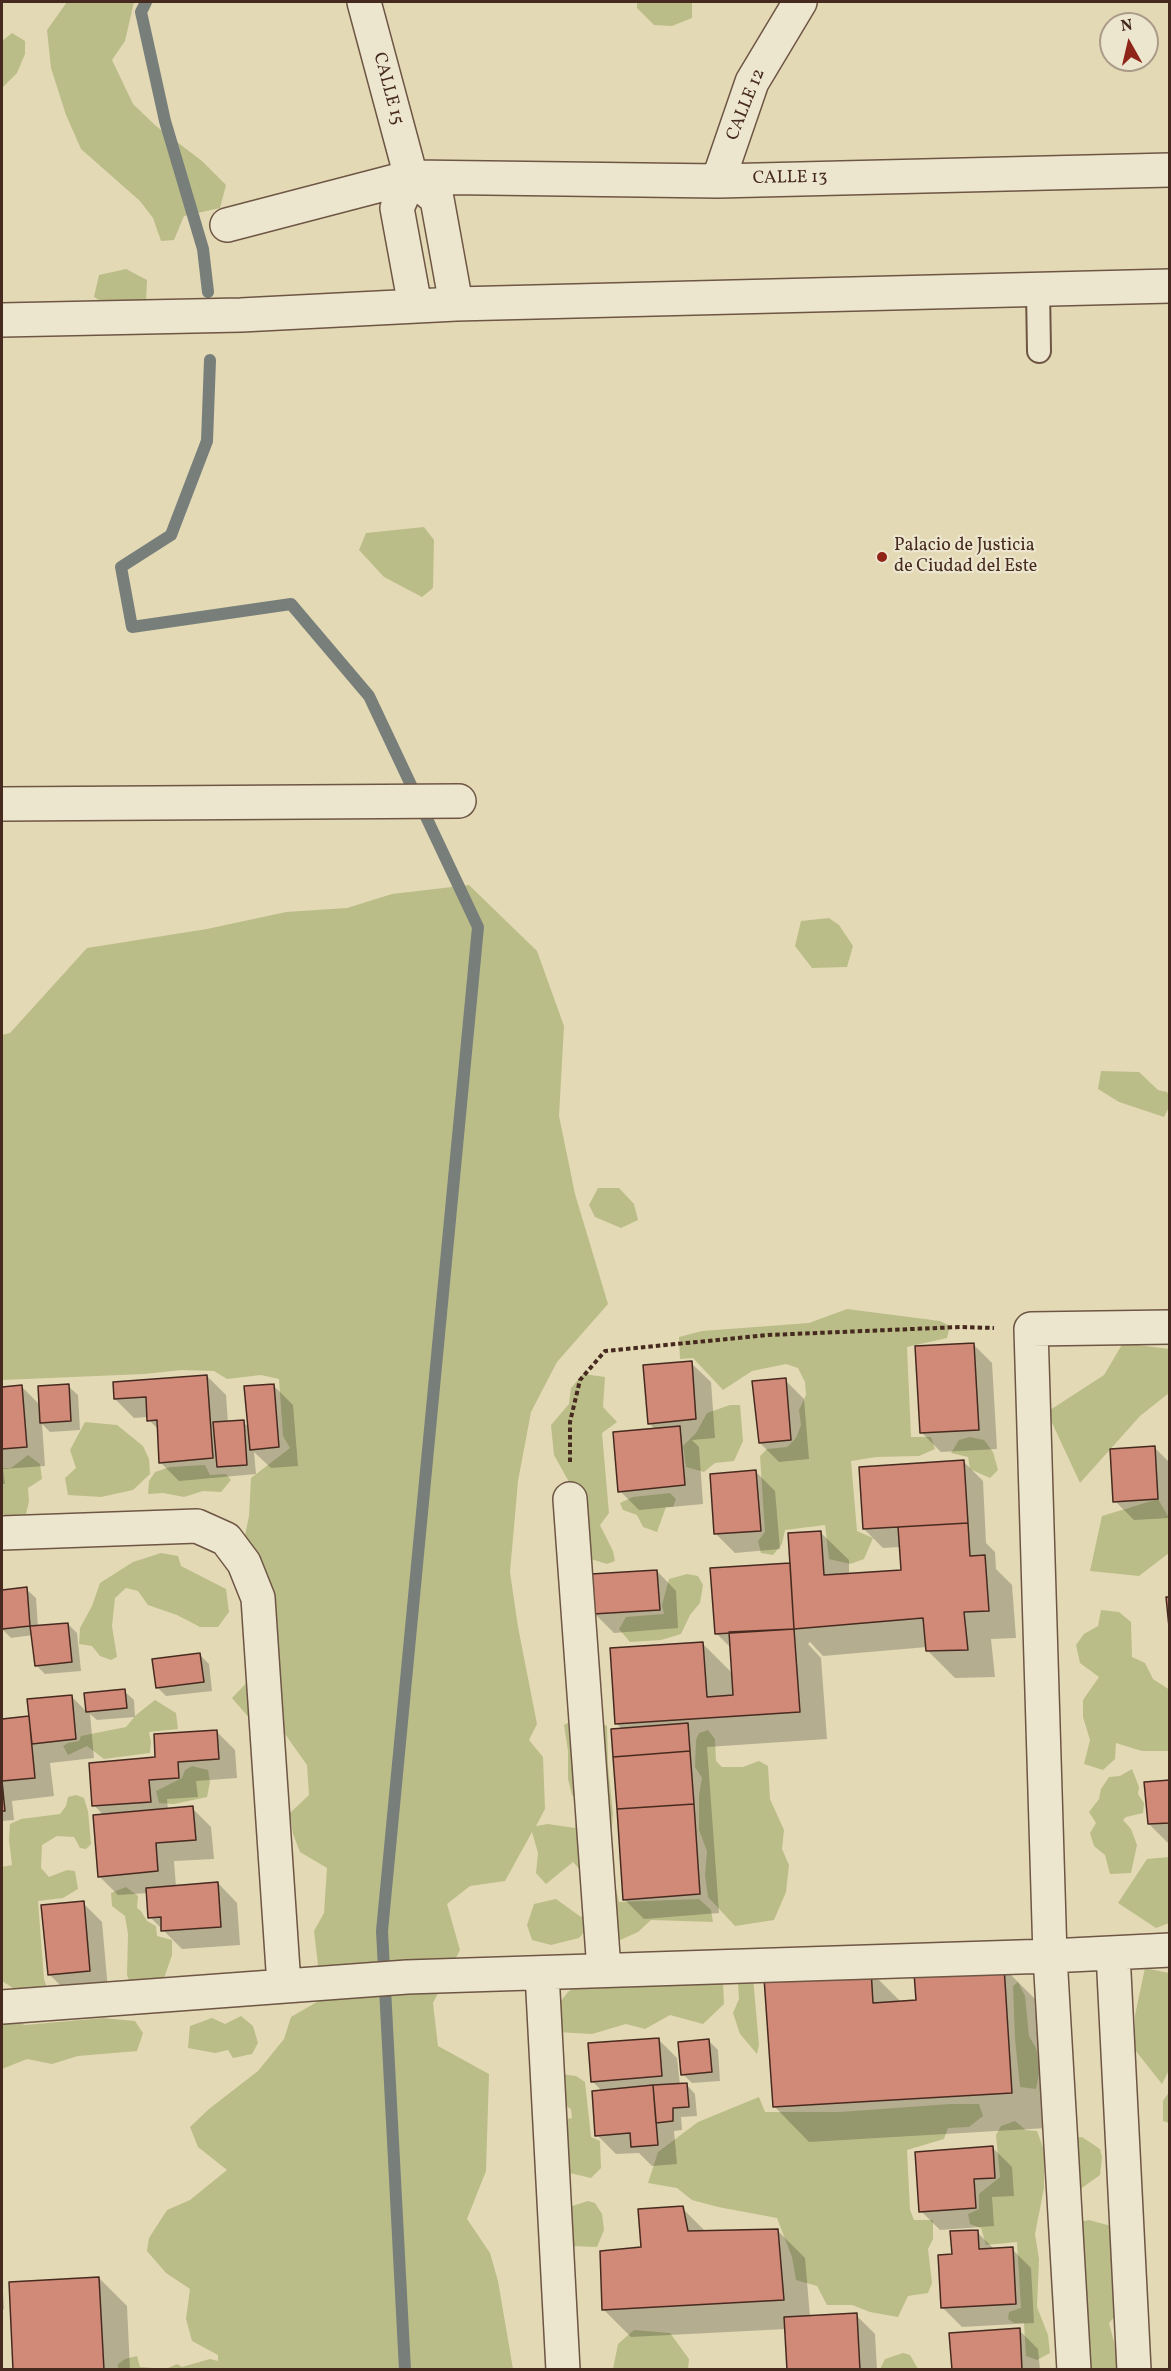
<!DOCTYPE html>
<html>
<head>
<meta charset="utf-8">
<style>
  body { margin:0 }
  #map { position:relative; width:1171px; height:2371px; overflow:hidden; background:#e3d9b5; font-family:Vollkorn,serif }
  canvas { display:block }
  .frame { position:absolute; inset:0; border:3px solid #472a1f; pointer-events:none }
  .north { position:absolute; left:1099px; top:12px; width:60px; height:60px; box-sizing:border-box; background:#ede6cf; border:2px solid #ab9b89; border-radius:50%; rotate:352deg; font-size:16px; font-weight:700; line-height:24px; text-align:center; color:#472a1f }
  .north::after { content:''; display:block; margin:auto; width:21px; height:27px; background:#8f2418; clip-path:polygon(50% 0,100% 100%,50% 72%,0 100%) }
</style>
</head>
<body>
<div id="map">
<canvas width="1171" height="2371"></canvas>
<div class="frame"></div>
<div class="north">N</div>
</div>
<script>
const ctx = document.querySelector('canvas').getContext('2d');
ctx.lineJoin = 'round';
function fillPath(path, color) {
  ctx.fillStyle = color;
  ctx.fill(path, 'evenodd');
}
function toPath(rows) {
  const path = new Path2D();
  for (const r of rows) {
    path.moveTo(r[0], r[1]);
    for (let i = 2; i < r.length; i += 2) path.lineTo(r[i], r[i + 1]);
  }
  return path;
}
function trace(path, color, width, dash) {
  ctx.strokeStyle = color;
  ctx.lineWidth = width;
  ctx.lineCap = dash ? 'butt' : 'round';
  ctx.setLineDash(dash || []);
  ctx.stroke(path);
}
function write(font, color, halo, rows, align = 'center') {
  ctx.font = font + ' Vollkorn,serif';
  ctx.lineWidth = 4.5;
  ctx.setLineDash([]);
  ctx.textBaseline = 'middle';
  ctx.strokeStyle = halo;
  ctx.fillStyle = color;
  for (const [text, x, y, turn = 0] of rows) {
    ctx.save();
    ctx.translate(x, y);
    ctx.rotate((+turn || 0) * Math.PI / 180);
    ctx.textAlign = isNaN(turn) ? turn : align;
    if (halo) ctx.strokeText(text, 0, 0);
    ctx.fillText(text, 0, 0);
    ctx.restore();
  }
}
const green = toPath([
  [67,2,134,2,125,41,112,60,133,104,156,126,202,161,226,185,220,208,184,216,174,240,161,241,153,218,140,201,81,149,66,115,51,68,47,30],
  [637,2,692,2,692,18,672,26,654,25,637,8],
  [12,33,25,41,25,54,17,73,2,88,2,41],
  [126,269,147,280,146,302,121,313,94,297,99,275],
  [424,527,434,540,433,588,422,597,384,577,359,550,366,533],
  [469,885,537,951,564,1026,559,1116,575,1194,608,1304,557,1362,531,1412,518,1481,510,1572,518,1627,537,1724,529,1740,543,1757,545,1809,536,1826,548,1824,575,1828,580,1804,572,1795,568,1779,568,1751,564,1725,579,1716,607,1726,608,1766,613,1814,609,1858,619,1902,699,1899,711,1910,713,1922,651,1920,638,1932,618,1941,586,1930,579,1938,551,1945,532,1940,527,1925,534,1904,556,1899,581,1917,588,1907,584,1874,573,1862,546,1884,536,1873,538,1853,532,1832,505,1881,470,1886,447,1904,460,1950,433,2003,438,2046,489,2074,486,2171,467,2219,490,2253,498,2281,513,2369,118,2369,118,2364,125,2359,137,2356,140,2367,166,2369,177,2364,182,2367,210,2359,218,2361,218,2355,192,2341,186,2319,190,2289,166,2273,147,2251,149,2238,167,2210,190,2200,227,2170,198,2147,190,2127,209,2109,258,2071,284,2039,291,2017,322,1999,314,1931,324,1913,327,1868,300,1852,293,1834,290,1813,309,1795,307,1765,285,1734,257,1727,232,1698,260,1669,244,1540,249,1516,251,1478,290,1448,283,1436,279,1379,261,1375,227,1379,214,1371,182,1370,144,1374,2,1380,2,1035,10,1033,87,948,207,929,286,912,347,908,392,894],
  [829,918,839,925,853,946,847,967,812,968,795,946,801,921],
  [1101,1071,1139,1072,1158,1090,1167,1092,1169,1096,1169,1107,1164,1117,1119,1102,1098,1089],
  [598,1188,619,1188,634,1204,638,1220,621,1228,595,1217,589,1205],
  [847,1309,940,1321,950,1326,947,1338,907,1347,911,1437,931,1437,935,1449,919,1456,876,1457,851,1461,857,1531,873,1538,864,1559,850,1564,829,1559,825,1525,785,1530,782,1544,773,1555,761,1553,758,1541,765,1532,760,1456,767,1449,787,1447,796,1438,801,1425,799,1410,806,1395,805,1382,798,1368,786,1364,752,1371,723,1390,693,1358,680,1359,679,1337,702,1331,809,1323],
  [1123,1343,1169,1349,1169,1393,1140,1416,1080,1483,1047,1412,1104,1375],
  [583,1374,605,1377,603,1407,617,1422,602,1433,609,1513,600,1525,613,1551,615,1561,607,1564,588,1558,569,1495,569,1482,554,1455,551,1425,569,1404,571,1388],
  [730,1405,740,1405,743,1441,734,1461,715,1463,704,1472,686,1467,683,1446,696,1433,707,1413],
  [85,1422,117,1425,143,1446,149,1459,150,1474,133,1490,101,1497,68,1495,65,1478,76,1468,70,1450],
  [970,1437,984,1440,993,1452,998,1470,990,1478,970,1469,968,1457,951,1453,959,1440],
  [28,1455,40,1464,42,1479,28,1488,29,1501,26,1514,6,1516,2,1513,2,1468,11,1468],
  [205,1465,210,1475,226,1474,231,1480,221,1492,203,1491,184,1497,163,1493,148,1494,149,1481,155,1472,170,1467],
  [670,1493,676,1499,673,1507,666,1507,657,1532,643,1527,637,1515,623,1510,620,1503,633,1497],
  [1158,1499,1169,1518,1169,1553,1139,1576,1090,1571,1102,1516],
  [161,1553,178,1556,181,1566,226,1589,229,1612,218,1627,200,1627,177,1615,148,1605,138,1591,126,1588,115,1598,112,1626,117,1657,111,1660,100,1656,92,1646,79,1644,80,1628,92,1606,100,1583,133,1562],
  [687,1574,698,1576,703,1585,700,1603,690,1615,681,1634,661,1640,630,1642,619,1629,626,1617,664,1614,662,1605,669,1579],
  [1101,1610,1119,1612,1131,1622,1132,1657,1145,1663,1153,1679,1170,1690,1168,1751,1142,1751,1116,1743,1115,1759,1103,1770,1084,1764,1090,1740,1083,1717,1083,1700,1099,1677,1080,1663,1076,1645,1084,1634,1098,1626],
  [155,1700,176,1713,178,1729,149,1732,151,1742,150,1753,104,1759,87,1746,68,1755,63,1746,68,1743,79,1741,81,1736,126,1727,136,1715],
  [708,1730,715,1739,716,1761,722,1767,743,1767,759,1761,768,1766,770,1799,784,1830,782,1849,789,1865,786,1892,774,1920,735,1926,708,1897,705,1875,707,1851,699,1830,699,1795,702,1778,695,1767,696,1740,699,1733],
  [192,1766,208,1770,210,1782,207,1797,174,1804,159,1803,156,1791,182,1778,185,1770],
  [1132,1769,1139,1787,1138,1794,1144,1803,1143,1813,1126,1817,1123,1820,1131,1829,1137,1845,1131,1873,1110,1874,1105,1855,1094,1846,1090,1833,1096,1823,1089,1812,1099,1799,1101,1789,1109,1777,1120,1776],
  [76,1795,84,1798,88,1811,91,1844,86,1849,80,1848,74,1837,57,1836,42,1845,41,1868,49,1877,67,1870,75,1871,78,1889,63,1898,38,1901,44,1979,48,1991,22,1994,2,1981,2,1867,12,1865,9,1840,10,1824,21,1819,60,1814,66,1806,68,1797],
  [1169,1857,1169,1923,1156,1928,1118,1903,1147,1859],
  [126,1887,138,1896,137,1908,141,1911,147,1921,156,1926,157,1936,172,1940,172,1955,162,1984,132,1988,127,1975,128,1934,125,1916,112,1906,111,1893],
  [1145,1968,1169,1973,1169,2070,1162,2084,1135,2050,1135,2015],
  [753,1978,759,2045,757,2054,740,2034,733,2013,739,1999,738,1983],
  [585,1979,723,1980,724,2004,703,2024,670,2015,645,2029,626,2024,592,2034,556,2032,553,2011,568,1992],
  [1018,1982,1025,1996,1029,2036,1036,2048,1040,2069,1036,2089,1020,2087,1015,2039,1013,1986],
  [241,2016,253,2026,258,2043,252,2054,233,2058,228,2050,215,2053,188,2048,190,2026,212,2018,225,2024],
  [2,2017,25,2025,103,2018,135,2021,143,2033,137,2051,78,2056,52,2064,27,2059,2,2069],
  [561,2074,576,2076,585,2082,591,2137,600,2141,601,2168,591,2178,561,2171,558,2121,572,2118,571,2109,556,2100],
  [1169,2092,1169,2123,1163,2121,1163,2101],
  [759,2097,765,2112,840,2112,950,2104,979,2104,983,2116,969,2127,948,2128,944,2139,907,2150,910,2210,914,2220,933,2220,933,2239,928,2249,932,2283,928,2293,908,2296,898,2317,870,2312,852,2305,827,2305,817,2286,796,2280,792,2257,777,2218,718,2207,692,2200,677,2188,648,2183,658,2152,698,2122],
  [1015,2121,1026,2130,1037,2131,1044,2150,1044,2188,1035,2234,1039,2259,1037,2307,1048,2335,1050,2353,1037,2360,1026,2356,1024,2323,1014,2323,1008,2319,1009,2312,1021,2308,1017,2242,986,2245,981,2228,970,2224,968,2214,979,2209,979,2194,1000,2177,996,2135,1001,2126],
  [1082,2137,1100,2149,1102,2157,1100,2175,1079,2190,1069,2139],
  [588,2201,595,2203,602,2214,604,2230,597,2247,571,2246,569,2207],
  [1089,2220,1115,2227,1121,2310,1109,2323,1121,2369,1065,2369,1075,2223],
  [634,2330,670,2333,689,2359,688,2369,613,2369,618,2344],
  [903,2353,910,2355,918,2369,880,2369,885,2359]
]);
const shadow = toPath([
  [973,1344,992,1363,997,1449,941,1452,921,1432],
  [691,1363,711,1382,715,1438,692,1440,699,1447,703,1504,639,1510,620,1491,656,1430,649,1423],
  [207,1376,226,1395,228,1423,243,1422,250,1428,274,1386,293,1405,298,1466,271,1468,254,1452,256,1474,179,1481,160,1462,159,1430,149,1420,148,1417,134,1418,115,1399],
  [785,1380,804,1399,809,1459,779,1462,760,1443],
  [68,1386,78,1395,80,1430,50,1432,42,1424,45,1466,3,1469,5,1484,2,1484,2,1389,22,1387,40,1405],
  [1154,1447,1170,1463,1170,1518,1134,1520,1115,1501],
  [964,1462,983,1481,986,1543,995,1552,996,1569,1012,1585,1016,1638,991,1639,995,1677,955,1678,927,1650,927,1647,823,1656,810,1642,808,1644,821,1658,827,1739,707,1747,719,1913,644,1919,625,1900,623,1730,617,1724,703,1644,733,1674,731,1648,716,1633,821,1533,849,1560,849,1575,902,1571,901,1547,883,1548,864,1529],
  [756,1472,775,1491,780,1549,735,1553,716,1534],
  [657,1571,676,1591,678,1628,614,1633,595,1614],
  [26,1589,36,1598,38,1627,68,1624,77,1633,81,1671,45,1674,36,1665,33,1635,11,1638,2,1629,2,1591],
  [200,1655,209,1664,212,1691,166,1696,157,1687],
  [124,1691,134,1700,135,1717,97,1720,90,1714,94,1758,50,1763,54,1796,12,1801,14,1820,2,1821,2,1735,71,1696,87,1712,86,1694],
  [216,1731,235,1750,237,1778,196,1781,198,1797,167,1799,168,1810,192,1808,211,1827,214,1859,174,1861,176,1887,218,1883,237,1903,240,1945,182,1949,150,1917,148,1893,118,1895,99,1876,104,1816,94,1805,157,1759],
  [1170,1781,1170,1843,1168,1843,1149,1824],
  [83,1903,102,1922,108,1990,68,1993,49,1974],
  [1004,1968,1039,2003,1047,2128,809,2142,774,2106,870,1971,902,2003,918,2001],
  [658,2039,677,2058,680,2085,686,2084,695,2094,697,2116,681,2117,682,2130,674,2131,677,2164,652,2166,639,2153,616,2154,597,2135,602,2091,592,2081],
  [708,2040,718,2050,720,2081,692,2083,683,2074],
  [993,2148,1012,2167,1014,2196,992,2197,994,2226,940,2230,921,2211],
  [682,2208,706,2232,777,2230,805,2258,810,2317,856,2315,875,2334,877,2370,788,2370,786,2329,631,2337,603,2309,643,2249],
  [977,2232,995,2250,1012,2249,1031,2268,1034,2323,962,2327,943,2308,953,2256],
  [2,2276,4,2309,2,2310],
  [99,2278,127,2306,130,2370,15,2370],
  [1019,2330,1038,2349,1040,2370,953,2370]
]);
const stream = toPath([
  [146,2,141,12,165,121,203,249,208,292],
  [210,360,207,441,171,535,121,567,132,627,291,604,369,696,478,927,382,1931,405,2370]
]);
const building = toPath([
  [974,1343,979,1430,920,1433,915,1346,974,1343],
  [692,1361,696,1419,648,1424,643,1365,692,1361],
  [207,1375,213,1458,159,1463,157,1420,147,1421,146,1397,114,1399,113,1382,207,1375],
  [786,1378,791,1440,759,1443,752,1381,786,1378],
  [69,1384,71,1421,40,1423,38,1386,69,1384],
  [274,1384,279,1447,250,1450,244,1386,274,1384],
  [22,1385,27,1447,2,1449,2,1387,22,1385],
  [244,1420,247,1465,217,1467,213,1422,244,1420],
  [680,1426,685,1485,618,1492,613,1432,680,1426],
  [1155,1446,1158,1499,1113,1502,1110,1449,1155,1446],
  [964,1460,968,1523,863,1529,859,1467,964,1460],
  [756,1470,761,1531,714,1534,710,1474,756,1470],
  [968,1523,970,1556,985,1555,989,1611,964,1612,968,1650,926,1651,923,1618,794,1629,788,1533,821,1531,824,1575,901,1570,898,1527,968,1523],
  [790,1563,794,1629,715,1634,710,1568,790,1563],
  [657,1570,660,1610,593,1614,591,1574,657,1570],
  [27,1587,30,1626,2,1629,2,1590,27,1587],
  [1166,1597,1170,1597,1170,1637,1166,1597],
  [68,1623,72,1662,35,1666,30,1626,68,1623],
  [794,1629,800,1712,615,1724,610,1648,703,1642,707,1697,733,1695,729,1632,794,1629],
  [200,1653,204,1682,156,1688,152,1659,200,1653],
  [125,1689,127,1708,86,1712,84,1693,125,1689],
  [72,1695,76,1739,32,1744,27,1699,72,1695],
  [29,1716,35,1778,2,1781,2,1719,29,1716],
  [688,1723,690,1751,613,1757,611,1729,688,1723],
  [217,1730,219,1759,178,1762,179,1778,149,1780,151,1802,92,1806,89,1763,155,1757,154,1734,217,1730],
  [690,1751,694,1804,617,1809,613,1757,690,1751],
  [1170,1780,1170,1823,1148,1824,1144,1782,1170,1780],
  [2,1781,5,1811,2,1811,2,1781],
  [694,1804,700,1894,623,1900,617,1809,694,1804],
  [193,1806,196,1840,156,1843,158,1871,98,1877,93,1815,193,1806],
  [218,1882,221,1927,161,1931,161,1917,148,1918,146,1888,218,1882],
  [84,1901,90,1971,48,1975,41,1905,84,1901],
  [1004,1966,1012,2093,773,2107,764,1978,871,1969,873,2003,916,2000,914,1973,1004,1966],
  [659,2038,662,2076,591,2082,588,2043,659,2038],
  [709,2039,712,2072,681,2075,678,2042,709,2039],
  [687,2083,689,2107,673,2108,673,2121,656,2123,653,2085,687,2083],
  [653,2085,658,2145,631,2147,630,2133,595,2136,592,2091,653,2085],
  [993,2146,995,2178,974,2179,976,2208,919,2212,915,2152,993,2146],
  [683,2206,688,2231,778,2229,784,2300,602,2310,600,2251,641,2247,638,2209,683,2206],
  [978,2230,979,2249,1013,2247,1016,2304,941,2308,938,2255,952,2254,950,2231,978,2230],
  [99,2277,104,2370,13,2370,9,2282,99,2277],
  [857,2313,860,2370,787,2370,784,2317,857,2313],
  [1020,2328,1022,2370,952,2370,949,2333,1020,2328]
]);
const path = toPath([
  [570,1462,570,1422,580,1380,605,1351,768,1335,960,1327,994,1328]
]);
const lane = toPath([
  [1038,290,1039,351]
]);
const street = toPath([
  [364,2,411,177],
  [411,177,437,199,456,304],
  [411,177,397,208,415,306],
  [718,181,752,82,800,2],
  [227,225,411,177,718,181,1170,170],
  [2,320,241,315,456,304,1170,286],
  [2,804,459,801],
  [570,1499,604,1970],
  [2,1533,197,1526,226,1539,244,1563,258,1598,284,1985],
  [1113,1953,1134,2370],
  [542,1973,563,2370],
  [2,2007,407,1977,1050,1956,1170,1950],
  [1074,2370,1050,1956,1031,1329,1170,1327]
]);
const markers = [
  [882,557,6,"#8f2418"]
];
const streetNames = [
  ["CALLE 15",387,89,75],
  ["CALLE 12",747,105,-68],
  ["CALLE 13",790,179,-1]
];
const poiNames = [
  ["Palacio de Justicia",894,547],
  ["de Ciudad del Este",894,568]
];
fillPath(green, '#bbbd88');
fillPath(shadow, '#0003');
trace(stream, '#787f7b', 12);
fillPath(building, '#d08a77');
trace(building, '#472a1f', 1.5);
trace(lane, '#6e5644', 26);
trace(street, '#6e5644', 36);
trace(path, '#472a1f', 4, [4.5, 3]);
trace(lane, '#ede6cf', 22);
trace(street, '#ede6cf', 33);
for (const [x, y, r, color] of markers) {
  const dot = new Path2D();
  dot.arc(x, y, r, 0, 2 * Math.PI);
  ctx.fillStyle = color;
  ctx.fill(dot);
  trace(dot, '#ede6cf', 2);
}
write('18px', '#472a1f', '#ede6cf', streetNames);
write('18px', '#472a1f', '#ede6cf', poiNames, 'left');
</script>
</body>
</html>
